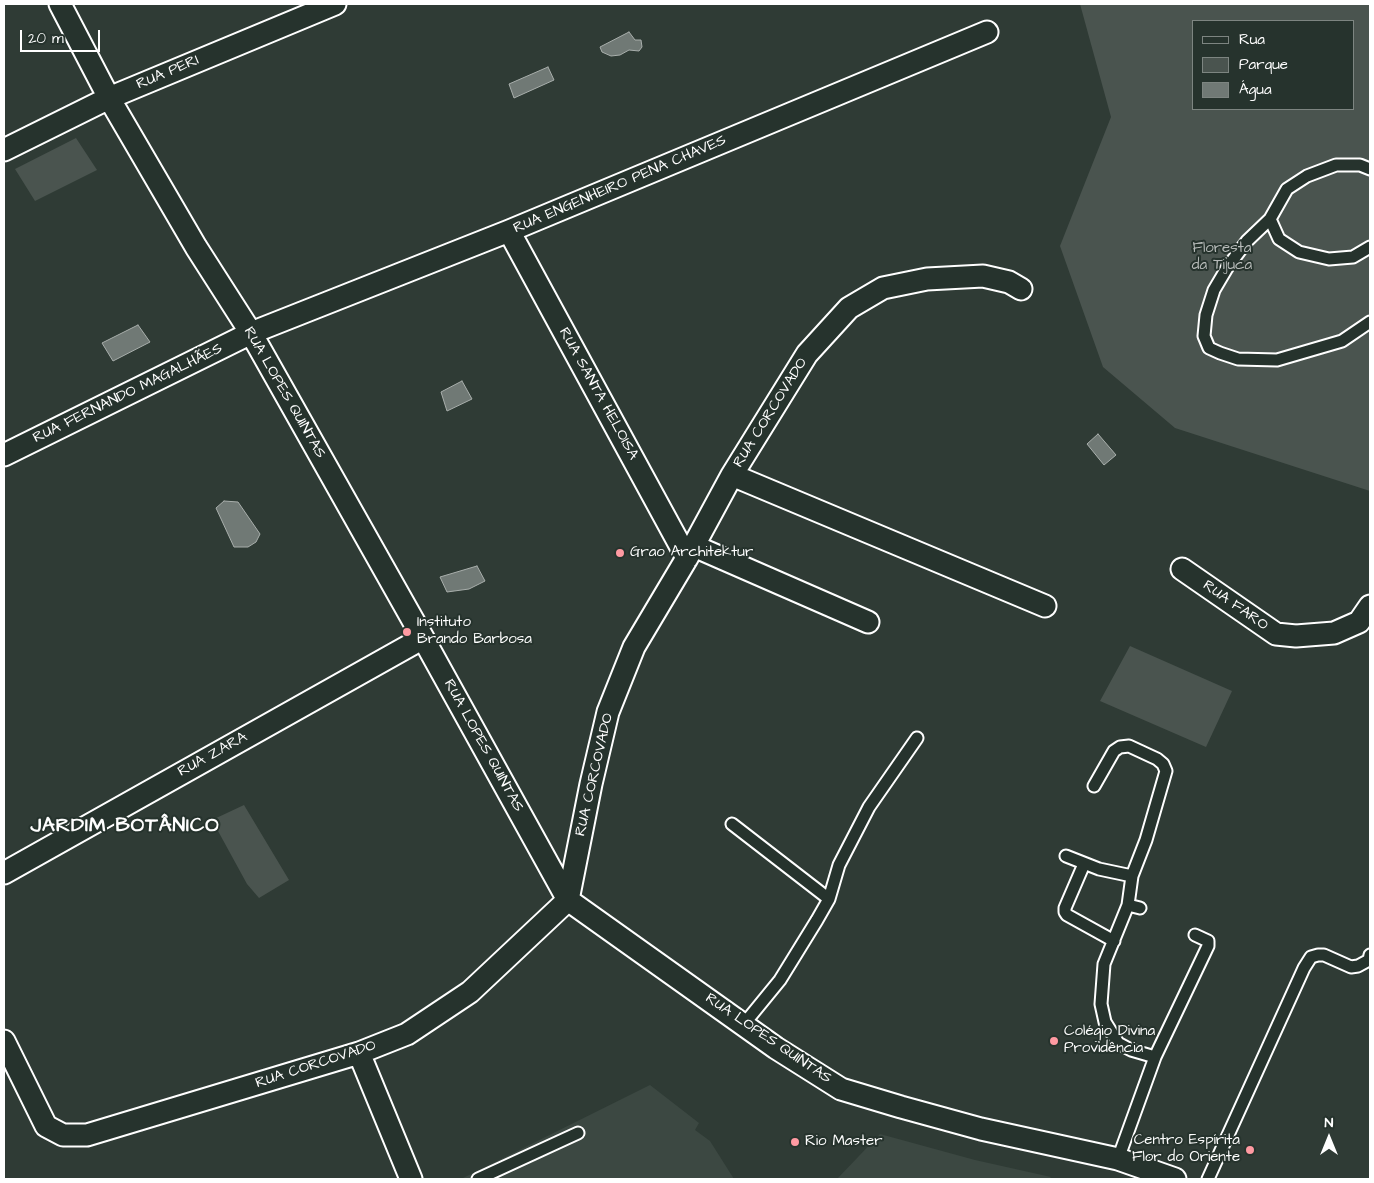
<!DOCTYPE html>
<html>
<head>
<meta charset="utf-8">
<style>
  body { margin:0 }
  #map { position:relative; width:1374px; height:1183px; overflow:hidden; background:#2f3b35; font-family:"Architects Daughter",sans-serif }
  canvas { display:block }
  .frame { position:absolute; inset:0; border:5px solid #fff; pointer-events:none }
  .legend { position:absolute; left:1192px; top:20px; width:162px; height:90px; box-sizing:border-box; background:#26332d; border:1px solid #7d8581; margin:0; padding:6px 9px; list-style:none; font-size:15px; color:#fff }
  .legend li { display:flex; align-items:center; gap:10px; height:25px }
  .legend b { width:25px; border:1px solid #7d8581 }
  .north { position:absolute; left:1304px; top:1113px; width:50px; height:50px; -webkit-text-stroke:4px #26332d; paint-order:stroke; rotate:0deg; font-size:14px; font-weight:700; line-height:20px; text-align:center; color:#fff }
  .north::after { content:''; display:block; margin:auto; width:18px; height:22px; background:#fff; clip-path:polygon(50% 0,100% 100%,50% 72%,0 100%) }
  .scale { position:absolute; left:20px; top:30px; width:80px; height:22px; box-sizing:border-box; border:2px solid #fff; border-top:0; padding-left:6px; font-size:15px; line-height:18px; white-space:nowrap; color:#fff; -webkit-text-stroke:4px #26332d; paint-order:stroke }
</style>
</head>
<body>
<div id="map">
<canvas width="1374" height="1183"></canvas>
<div class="frame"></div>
<ul class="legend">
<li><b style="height:6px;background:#26332d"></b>Rua</li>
<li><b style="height:14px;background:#4a544f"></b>Parque</li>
<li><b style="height:14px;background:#707975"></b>Água</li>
</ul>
<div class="north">N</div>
<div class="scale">20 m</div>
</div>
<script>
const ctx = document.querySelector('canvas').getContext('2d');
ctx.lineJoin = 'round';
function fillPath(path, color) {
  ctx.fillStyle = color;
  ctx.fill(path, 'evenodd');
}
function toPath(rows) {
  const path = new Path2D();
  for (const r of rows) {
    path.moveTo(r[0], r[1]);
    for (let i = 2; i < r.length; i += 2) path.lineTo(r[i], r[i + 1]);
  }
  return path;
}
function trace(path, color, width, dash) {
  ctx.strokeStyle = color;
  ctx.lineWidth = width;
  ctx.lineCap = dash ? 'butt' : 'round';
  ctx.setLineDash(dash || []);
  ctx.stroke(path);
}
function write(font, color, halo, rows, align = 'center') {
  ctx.font = font + ' "Architects Daughter",sans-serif';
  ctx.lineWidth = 4;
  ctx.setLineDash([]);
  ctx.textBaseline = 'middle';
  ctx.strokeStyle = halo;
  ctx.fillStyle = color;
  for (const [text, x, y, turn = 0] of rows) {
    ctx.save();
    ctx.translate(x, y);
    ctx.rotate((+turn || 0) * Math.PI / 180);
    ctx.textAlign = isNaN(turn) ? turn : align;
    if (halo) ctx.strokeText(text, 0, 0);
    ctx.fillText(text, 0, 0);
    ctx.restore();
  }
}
const built = toPath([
  [650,1085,699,1123,695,1130,710,1141,734,1179,461,1179],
  [880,1134,975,1160,1051,1177,1049,1179,837,1179]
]);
const green = toPath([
  [1080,4,1370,4,1370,491,1175,428,1103,367,1060,246,1111,117],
  [1193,21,1353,21,1353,109,1193,109],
  [76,138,97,170,35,201,15,169],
  [1130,646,1232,691,1206,747,1100,701],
  [244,805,289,880,259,898,247,884,212,820]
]);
const water = toPath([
  [629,32,635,40,641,40,642,47,639,51,629,50,620,55,611,56,602,52,600,47,629,32],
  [548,67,554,80,514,98,509,84,548,67],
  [138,325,150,342,113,361,102,343,138,325],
  [462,381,472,399,447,411,441,392,462,381],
  [1098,434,1116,455,1104,465,1087,444,1098,434],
  [224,501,238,502,260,534,256,542,248,547,234,547,216,508,224,501],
  [477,566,485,581,469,589,447,592,440,577,477,566]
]);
const service = toPath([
  [1370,169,1360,165,1336,165,1307,176,1287,189,1270,219,1247,241,1227,268,1214,290,1206,315,1204,336,1209,348,1220,353,1238,359,1277,360,1342,341,1370,322],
  [1270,219,1279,239,1299,252,1329,259,1353,257,1370,247],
  [732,824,829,899],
  [1066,856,1099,869,1132,876,1146,840,1166,771,1163,764,1157,759,1129,746,1120,747,1114,751,1094,786],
  [1084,864,1065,908,1065,912,1067,915,1114,941],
  [1132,876,1128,905,1140,908],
  [1128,905,1104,964,1101,1004,1105,1022,1118,1043,1131,1050,1155,1057],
  [744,1024,780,980,817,920,829,899,839,865,869,807,917,738],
  [1118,1159,1155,1057,1208,946,1208,941,1195,935],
  [478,1179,578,1133],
  [1208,1179,1304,968,1311,957,1318,955,1324,955,1351,967,1358,966,1369,960,1370,955]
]);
const minor = toPath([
  [60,4,109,98,196,247,251,333,423,638,568,900,776,1048,841,1089,901,1107,981,1129,1118,1159,1175,1179],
  [4,150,109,98,335,4],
  [509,231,687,558],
  [4,455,251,333,509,231,987,32],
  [732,475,1045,606],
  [694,546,868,622],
  [1182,569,1276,634,1296,636,1334,633,1359,622,1370,606],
  [4,873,423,638],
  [4,1041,46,1126,63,1135,87,1135,359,1053,407,1034,470,992,568,900,591,784,608,712,634,647,687,558,732,475,807,354,849,308,883,288,927,279,983,276,1009,282,1021,289],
  [359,1053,411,1179]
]);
const markers = [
  [620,553,5,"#ff9aa2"],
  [407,632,5,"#ff9aa2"],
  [1054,1041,5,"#ff9aa2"],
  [795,1142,5,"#ff9aa2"],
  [1250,1150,5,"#ff9aa2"]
];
const streetNames = [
  ["RUA PERI",168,73,-23],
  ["RUA ENGENHEIRO PENA CHAVES",620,185,-23],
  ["RUA LOPES QUINTAS",284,393,60],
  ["RUA FERNANDO MAGALHÃES",128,394,-26],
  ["RUA SANTA HELOISA",598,394,61],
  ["RUA CORCOVADO",771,413,-58],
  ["RUA FARO",1235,606,35],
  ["RUA LOPES QUINTAS",483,746,61],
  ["RUA ZARA",213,755,-29],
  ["RUA CORCOVADO",595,775,-77],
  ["RUA LOPES QUINTAS",768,1039,34],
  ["RUA CORCOVADO",316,1065,-18]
];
const parkNames = [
  ["Floresta",1222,249],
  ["da Tijuca",1222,266]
];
const poiNames = [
  ["Grao Architektur",630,553],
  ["Instituto",417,623],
  ["Brando Barbosa",417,640],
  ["Colégio Divina",1064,1032],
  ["Providência",1064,1049],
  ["Centro Espírita",1240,1141,"right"],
  ["Flor do Oriente",1240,1158,"right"],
  ["Rio Master",805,1142]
];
const districtNames = [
  ["JARDIM BOTÂNICO",125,827]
];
fillPath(built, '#3c4842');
fillPath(green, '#4a544f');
fillPath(water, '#707975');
trace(water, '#a9afac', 1);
trace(service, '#fff', 15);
trace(minor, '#fff', 25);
trace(service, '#26332d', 11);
trace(minor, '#26332d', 21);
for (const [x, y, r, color] of markers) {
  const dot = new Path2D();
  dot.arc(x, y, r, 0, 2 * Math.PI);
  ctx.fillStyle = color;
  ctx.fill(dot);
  trace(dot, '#26332d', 2);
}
write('15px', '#fff', '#26332d', streetNames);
write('15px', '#b7bbb9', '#26332d', parkNames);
write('15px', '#fff', '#26332d', poiNames, 'left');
ctx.letterSpacing = '1px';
write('bold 20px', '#fff', '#26332d', districtNames);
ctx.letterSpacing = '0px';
</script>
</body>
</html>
